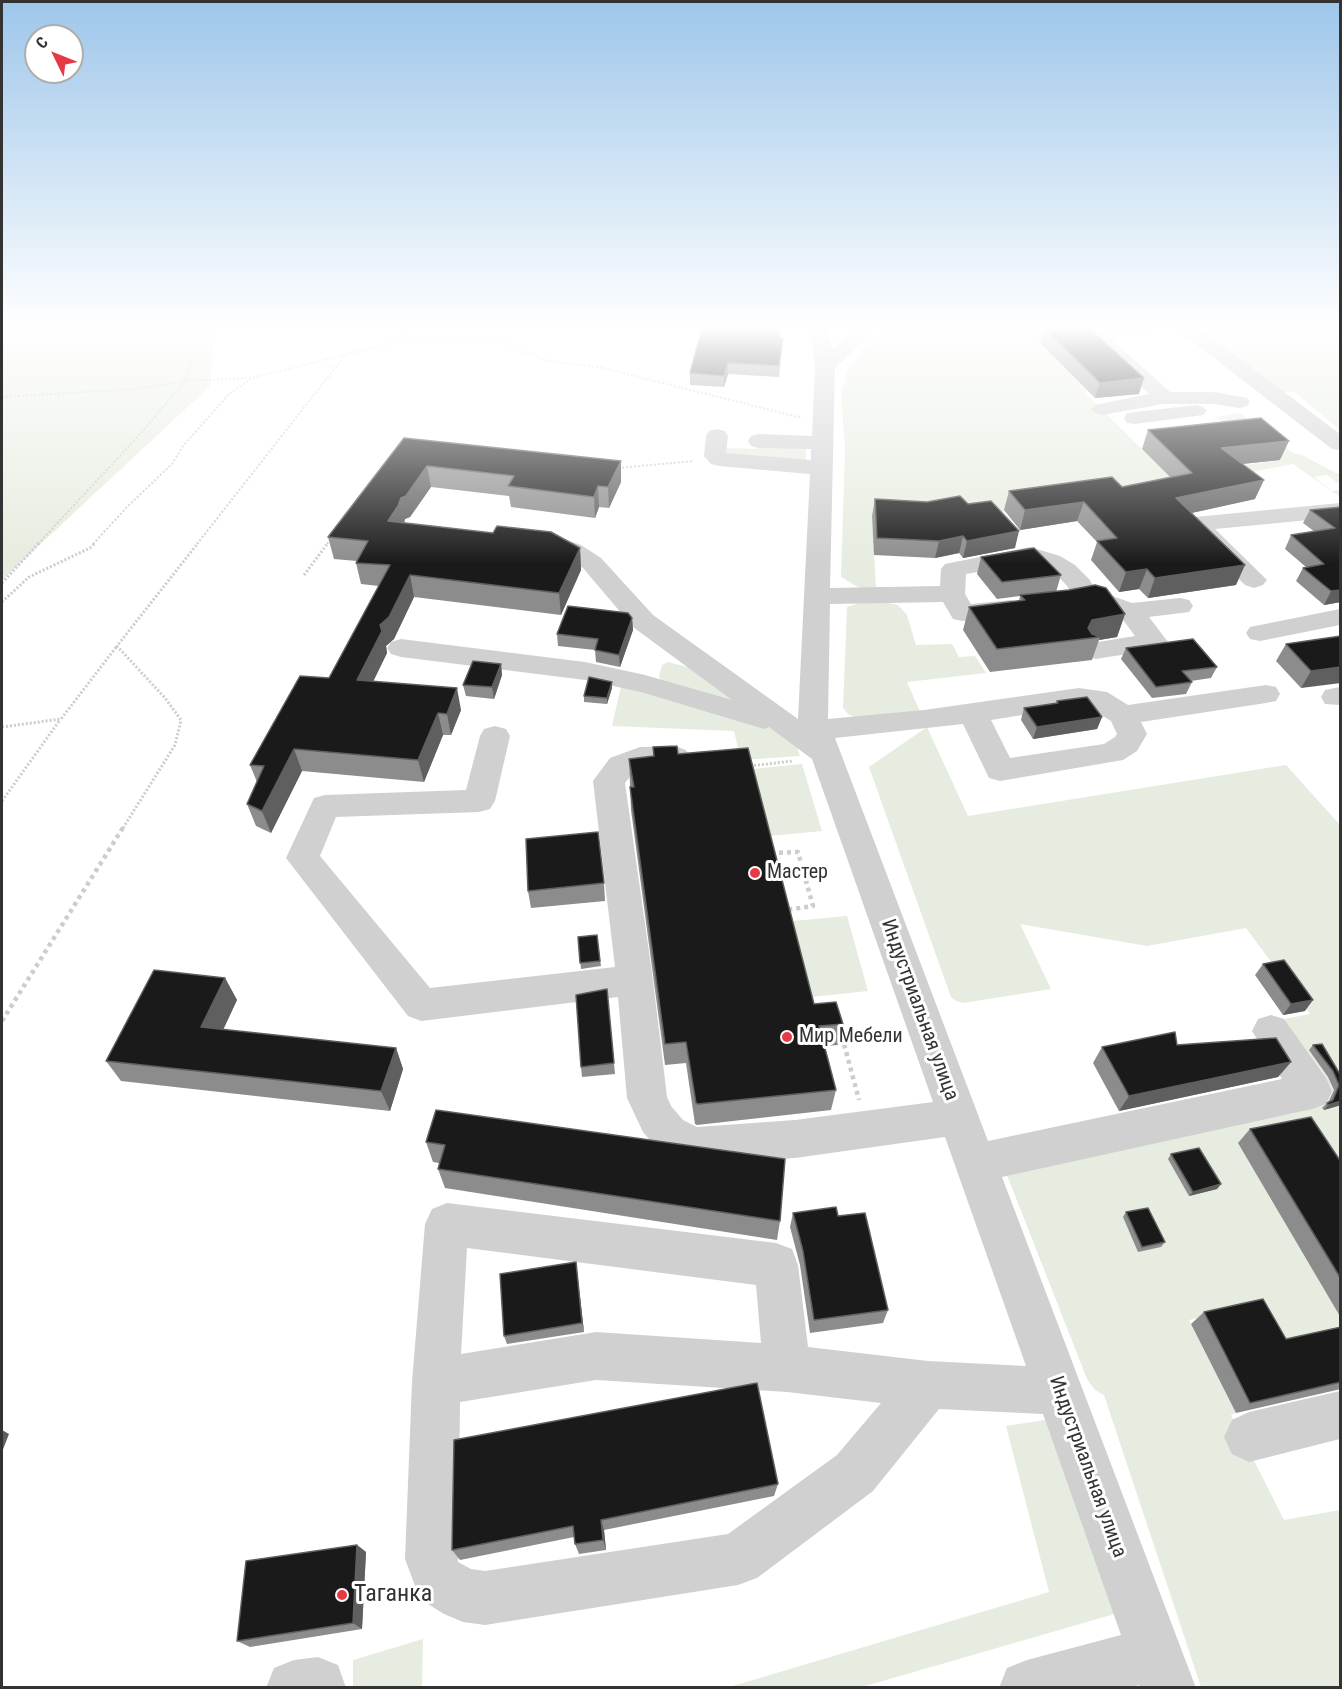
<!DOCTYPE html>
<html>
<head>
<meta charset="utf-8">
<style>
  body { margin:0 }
  #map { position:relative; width:1342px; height:1689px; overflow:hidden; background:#fff; font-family:"Roboto Condensed",sans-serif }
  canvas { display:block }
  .frame { position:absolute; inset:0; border:3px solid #333; pointer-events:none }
  .north { position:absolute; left:24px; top:24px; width:60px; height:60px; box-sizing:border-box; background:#fff; border:2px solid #adadad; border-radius:50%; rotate:313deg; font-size:16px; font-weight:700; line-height:24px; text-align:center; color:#333 }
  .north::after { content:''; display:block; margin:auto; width:21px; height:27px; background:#e63946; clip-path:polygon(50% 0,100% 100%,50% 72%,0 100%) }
</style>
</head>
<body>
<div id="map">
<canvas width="1342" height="1689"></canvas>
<div class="frame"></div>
<div class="north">С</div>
</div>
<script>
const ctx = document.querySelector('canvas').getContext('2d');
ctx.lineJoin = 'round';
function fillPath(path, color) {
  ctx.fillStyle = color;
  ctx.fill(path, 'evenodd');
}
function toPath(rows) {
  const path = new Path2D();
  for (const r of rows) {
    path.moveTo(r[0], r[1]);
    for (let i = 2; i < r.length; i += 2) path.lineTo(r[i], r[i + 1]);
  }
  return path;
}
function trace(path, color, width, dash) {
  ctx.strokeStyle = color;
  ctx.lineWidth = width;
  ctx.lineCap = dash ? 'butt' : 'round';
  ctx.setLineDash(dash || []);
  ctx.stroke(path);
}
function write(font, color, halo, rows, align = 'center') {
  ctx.font = font + ' "Roboto Condensed",sans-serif';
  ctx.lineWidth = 6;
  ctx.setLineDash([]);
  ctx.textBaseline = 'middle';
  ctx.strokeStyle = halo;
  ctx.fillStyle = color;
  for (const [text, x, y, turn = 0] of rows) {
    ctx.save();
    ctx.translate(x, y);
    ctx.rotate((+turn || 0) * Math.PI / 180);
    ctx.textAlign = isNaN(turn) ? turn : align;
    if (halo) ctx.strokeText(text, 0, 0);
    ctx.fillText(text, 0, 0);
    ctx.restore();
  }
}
const green = toPath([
  [2,328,216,328,209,387,2,580],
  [903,328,1025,328,1087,391,1084,392,1168,475,1282,460,1253,435,1238,437,1217,417,1240,413,1293,453,1302,455,1340,475,1340,485,1327,475,1314,477,1332,491,1340,490,1340,497,1293,464,1108,499,984,514,963,505,872,515,876,588,860,588,841,577,845,447,841,394,847,372,864,349,885,332],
  [1108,328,1168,328,1175,332,1117,336],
  [1200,328,1340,328,1340,430,1293,391,1281,393],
  [757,446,806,448,806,463,729,459,722,448,756,449],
  [866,601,878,601,898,605,907,615,916,645,952,644,959,657,975,656,986,673,907,682,921,714,854,717,848,714,843,708,847,607],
  [668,662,694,669,743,703,674,687,661,681,659,676,662,665],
  [622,682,767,725,797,747,800,756,741,760,734,731,612,726],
  [927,727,968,816,1286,765,1340,825,1340,1326,1274,1341,1254,1305,1189,1320,1236,1413,1231,1415,1284,1520,1340,1510,1340,1687,1201,1687,1104,1395,1095,1390,1087,1379,1005,1170,1325,1096,1274,1021,1310,1014,1246,928,1147,946,1020,924,1051,989,963,1003,956,1001,951,997,869,767],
  [802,764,822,831,769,836,752,769],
  [847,916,868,991,811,997,793,921],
  [1045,1420,1118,1613,862,1687,726,1688,1049,1592,1006,1426],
  [423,1639,422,1687,353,1687,353,1660]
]);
const pathFar2 = toPath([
  [404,340,406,328],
  [494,341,500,328],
  [2,397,138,389,185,381,252,378,404,340,460,337,499,342,548,361,599,367,802,418],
  [618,468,694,461],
  [38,544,142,432,185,381,201,328],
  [93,544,128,506,172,464,183,446,229,394,251,379],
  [197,544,346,354],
  [327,544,331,539]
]);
const pathFar1 = toPath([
  [304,575,328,543],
  [2,583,39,543],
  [2,602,29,577,90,548,95,543],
  [2,727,61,719,117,646],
  [750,766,793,761],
  [2,801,60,720],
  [123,828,175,745,181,720,165,698,117,646,198,543]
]);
const path = toPath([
  [771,853,798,852,813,906,786,910],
  [2,1021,124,826],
  [840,1029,859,1100]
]);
const minor = toPath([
  [807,328,825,328,833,349,857,328,877,328,835,368,830,588,940,586,941,569,945,564,1030,547,1060,556,1075,565,1090,580,1095,590,1132,603,1180,598,1189,600,1193,606,1189,612,1149,617,1168,642,1164,648,1096,659,1086,656,1082,650,1086,644,1135,636,1121,617,1087,605,1079,607,1070,605,1066,599,1070,594,1068,587,1057,575,1042,566,1029,563,966,574,965,594,971,604,1011,600,1020,602,1024,608,1020,614,1011,616,962,621,953,619,943,602,830,604,828,719,924,710,1079,688,1107,692,1128,705,1266,685,1276,687,1280,694,1276,701,1266,703,1141,722,1147,734,1137,751,1123,760,1000,781,989,778,963,724,835,738,988,1141,1282,1079,1252,1031,1258,1019,1271,1015,1284,1019,1326,1078,1332,1091,1326,1104,1312,1109,1002,1177,1196,1688,1140,1688,1139,1685,1130,1688,999,1688,1007,1668,1027,1660,1121,1635,1043,1414,939,1409,873,1491,757,1578,738,1585,485,1625,463,1622,444,1614,420,1599,405,1559,412,1382,425,1224,432,1209,447,1203,776,1243,792,1249,798,1265,808,1347,928,1361,1026,1366,945,1137,795,1158,694,1165,679,1160,655,1146,643,1132,627,1098,618,997,421,1021,408,1016,286,858,314,798,325,795,466,790,480,736,484,729,495,726,506,729,510,736,495,801,490,809,479,812,336,817,320,856,430,988,615,967,593,781,610,758,629,751,640,747,675,746,686,750,690,757,686,764,675,768,644,768,632,774,625,783,653,980,667,1097,671,1106,683,1120,697,1127,795,1120,933,1102,812,759,769,727,764,729,641,692,585,680,401,657,391,654,387,648,391,642,401,639,585,662,645,675,732,700,633,627,583,568,563,555,532,543,529,538,532,533,541,531,581,545,601,558,653,615,798,719,810,474,719,466,711,464,704,456,706,436,709,431,717,429,725,431,728,436,726,453,811,460,811,449,759,448,751,446,748,441,751,436,759,434,812,436,815,366,813,346,807,328],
  [1079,706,1090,708,1111,721,1117,734,1115,737,1104,744,1010,758,991,720,1079,706],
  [467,1248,756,1285,761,1343,596,1332,461,1354,467,1248],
  [596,1380,787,1392,881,1403,837,1455,728,1534,485,1571,471,1569,458,1562,460,1402,596,1380],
  [1068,328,1099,328,1170,392,1215,392,1247,398,1250,402,1247,406,1240,408,1215,404,1163,404,1102,415,1095,413,1091,409,1095,405,1149,394,1088,337,1041,342,1034,340,1031,336,1034,332,1041,330,1068,328],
  [1178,328,1199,328,1340,434,1340,450,1332,449,1180,332,1178,328],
  [1196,405,1203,407,1207,411,1203,415,1135,424,1127,423,1124,418,1127,413,1135,412,1196,405],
  [1340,503,1340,517,1215,529,1267,580,1263,585,1254,588,1245,585,1183,524,1186,519,1195,517,1340,503],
  [1340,609,1340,625,1260,641,1250,639,1246,633,1250,627,1340,609],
  [1340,687,1340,705,1325,704,1321,697,1325,690,1340,687],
  [1340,1391,1340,1439,1249,1462,1232,1454,1224,1437,1232,1420,1249,1412,1340,1391],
  [318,1657,338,1665,346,1688,266,1688,274,1668,294,1660,318,1657]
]);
const wall = toPath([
  [1025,328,1042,328,1030,333],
  [1058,328,1094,328,1093,331,1139,394,1095,398,1041,344,1045,329],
  [780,338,783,338,779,377,728,374,724,387,690,385,690,373],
  [1148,430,1280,460,1242,464,1255,499,1191,513,1236,585,1148,598,1139,589,1119,592,1091,560,1097,542,1077,521,1020,530,1004,510,1009,491,1122,487,1170,477,1142,449],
  [404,438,621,461,621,482,609,508,599,507,595,518,511,507,509,496,431,487,410,517,405,519,404,523,580,548,581,570,561,615,414,597,394,639,386,646,387,653,373,682,461,710,451,735,443,735,424,782,302,771,271,833,256,826,247,804,257,782,250,765,329,678,379,586,361,584,356,563,357,561,334,559,328,537],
  [875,499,968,504,1015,548,963,558,959,553,935,558,874,555,872,516],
  [1341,507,1341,602,1324,605,1296,581,1303,568,1306,567,1285,549,1291,535,1315,532,1303,523,1310,510],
  [981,557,1061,575,1056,592,1125,614,1117,637,1099,640,1092,660,990,672,963,630,969,607,1019,601,1020,596,997,599,977,574],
  [632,618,633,630,620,667,596,662,595,650,558,646,557,634],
  [1341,636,1301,688,1276,661,1286,644],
  [1126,648,1217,667,1211,678,1191,681,1192,682,1186,694,1152,698,1121,659],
  [501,664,502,675,494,699,466,696,463,685],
  [612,688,607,704,584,702,584,696],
  [1057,701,1102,717,1097,729,1033,739,1021,720,1024,708,1056,703],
  [653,747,678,754,814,1004,843,1024,838,1045,825,1046,836,1090,831,1110,697,1125,695,1124,686,1063,665,1065,631,810,629,759,653,757],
  [604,883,605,901,531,908,528,891],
  [597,935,601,966,581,969,578,937],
  [1263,964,1305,1011,1283,1015,1255,975],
  [225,978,237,1000,223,1030,396,1048,403,1069,390,1111,121,1081,106,1061],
  [607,989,615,1074,582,1077,581,1067],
  [1177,1045,1291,1062,1278,1077,1119,1111,1093,1063,1102,1047],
  [1313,1045,1341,1076,1341,1105,1324,1110,1322,1108,1329,1101,1334,1090,1328,1077,1309,1050],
  [436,1110,780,1221,777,1240,445,1188,438,1169,439,1163,433,1162,426,1142],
  [1250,1129,1341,1162,1341,1318,1238,1143],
  [1171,1154,1221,1184,1217,1189,1189,1196,1168,1159],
  [1126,1212,1165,1242,1161,1247,1138,1252,1123,1217],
  [793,1213,838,1216,888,1310,883,1323,810,1333,800,1265,790,1227],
  [577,1271,584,1332,507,1344,504,1336],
  [1204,1312,1286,1339,1341,1327,1341,1389,1236,1413,1191,1324],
  [778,1484,774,1496,604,1530,606,1550,579,1554,575,1544,574,1537,460,1560,452,1550],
  [357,1545,366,1552,362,1629,250,1647,237,1641]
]);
const shadedWall = toPath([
  [1032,328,1041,328,1030,333],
  [728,363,728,374,724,387,724,376],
  [1144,378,1139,394,1095,398,1100,383],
  [1289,441,1280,460,1213,467,1221,448],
  [621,461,621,482,609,508,608,487],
  [427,466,431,487,410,517,405,519,403,527,388,521,401,498],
  [1264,480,1255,499,1169,518,1176,498],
  [598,486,599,507,595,518,594,497],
  [1084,502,1077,521,1020,530,1025,510],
  [1019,531,1015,548,963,558,967,541],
  [963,536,959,553,935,558,939,541],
  [580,548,581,570,561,615,559,593],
  [1245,565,1236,585,1148,598,1155,578],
  [1147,569,1139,589,1119,592,1126,572],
  [410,575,414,597,394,639,386,646,387,653,363,702,357,680,380,625],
  [1341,590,1341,602,1324,605,1331,591],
  [1125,614,1117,637,1099,640,1100,637,1084,639,1092,620],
  [632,618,633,630,620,667,619,655],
  [501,664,502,675,494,699,492,687],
  [1341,667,1341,683,1301,688,1311,671],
  [612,682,612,688,607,704,607,698],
  [457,688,461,710,451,735,447,714],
  [438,713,443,735,424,782,418,760],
  [1102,717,1097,729,1033,739,1037,727],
  [294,749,302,771,271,833,262,811],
  [225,978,237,1000,214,1049,201,1027],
  [1313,1000,1305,1011,1283,1015,1291,1004],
  [396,1048,403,1069,390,1111,381,1091],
  [1291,1062,1278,1077,1119,1111,1129,1096],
  [1341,1101,1341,1105,1324,1110,1328,1105],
  [1221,1184,1217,1189,1189,1196,1193,1192],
  [576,1262,577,1271,584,1332,582,1323],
  [2,1430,9,1434,2,1452],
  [601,1520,604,1530,606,1550,603,1540],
  [357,1545,366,1552,362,1629,353,1623]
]);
const building = toPath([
  [702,328,780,328,780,338,783,338,779,366,728,363,724,376,690,373,702,328],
  [1058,328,1089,328,1144,378,1100,383,1045,329,1058,328],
  [1261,418,1289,441,1221,448,1264,480,1176,498,1245,565,1155,578,1147,569,1126,572,1097,541,1117,538,1084,502,1025,510,1009,491,1112,477,1122,487,1192,473,1148,430,1261,418],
  [404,438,621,461,608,487,598,486,594,497,508,486,514,476,427,466,406,496,401,498,398,506,388,521,493,533,497,526,551,532,580,548,559,593,410,575,389,617,380,625,382,631,357,680,457,688,447,714,438,713,418,760,294,749,262,811,247,804,264,766,250,765,300,676,329,678,390,565,356,563,368,541,328,537,404,438],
  [960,496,968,504,991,501,1019,531,967,541,963,536,939,541,877,538,875,499,927,502,960,496],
  [1341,507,1341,590,1331,591,1303,568,1324,564,1291,535,1335,528,1310,510,1341,507],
  [1034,548,1061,575,1002,582,981,557,1034,548],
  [1095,585,1106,588,1125,614,1092,620,1088,628,1092,634,1100,637,997,649,969,607,1025,600,1020,595,1069,590,1095,585],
  [568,606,628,613,632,618,619,655,595,650,598,639,557,634,568,606],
  [1341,636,1341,667,1311,671,1286,644,1341,636],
  [1193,639,1217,667,1182,671,1192,682,1156,687,1126,648,1193,639],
  [473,661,501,664,492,687,463,685,473,661],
  [589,677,612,682,607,698,584,696,589,677],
  [1087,697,1102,717,1037,727,1024,708,1058,703,1057,701,1087,697],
  [677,746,678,754,748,748,814,1004,836,1002,843,1024,819,1026,836,1090,698,1104,696,1103,686,1042,665,1044,630,787,634,787,629,759,654,756,653,747,677,746],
  [598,832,604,883,528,891,526,839,598,832],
  [597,935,600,961,580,963,578,937,597,935],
  [1284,960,1313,1000,1291,1004,1263,964,1284,960],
  [154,970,225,978,201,1027,396,1048,381,1091,106,1061,154,970],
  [607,989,614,1063,581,1067,576,995,607,989],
  [1175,1032,1177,1045,1276,1038,1291,1062,1129,1096,1102,1047,1175,1032],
  [1322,1044,1341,1076,1341,1101,1328,1105,1327,1103,1333,1100,1339,1085,1333,1071,1313,1045,1322,1044],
  [436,1110,785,1159,780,1221,438,1169,445,1145,426,1142,436,1110],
  [1311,1117,1341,1162,1341,1279,1250,1129,1311,1117],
  [1199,1148,1221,1184,1193,1192,1171,1154,1199,1148],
  [836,1207,838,1216,865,1213,888,1310,814,1320,803,1251,793,1213,836,1207],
  [1148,1208,1165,1242,1142,1247,1126,1212,1148,1208],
  [576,1262,582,1323,504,1336,500,1274,576,1262],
  [1263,1299,1286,1339,1341,1327,1341,1382,1250,1403,1204,1312,1263,1299],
  [757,1383,778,1484,601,1520,603,1540,575,1544,573,1526,452,1550,454,1440,757,1383],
  [357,1545,353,1623,237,1641,246,1561,357,1545]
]);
const markers = [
  [755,873,6,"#e63946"],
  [787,1037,6,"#e63946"],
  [342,1595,6,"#e63946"]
];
const poiNames = [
  ["Мастер",767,873],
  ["Мир Мебели",799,1037]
];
const streetNames = [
  ["Индустриальная улица",919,1010,70],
  ["Индустриальная улица",1087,1467,70]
];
const nearPoinames = [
  ["Таганка",354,1595]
];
fillPath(green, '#e6ecdf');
trace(pathFar2, '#cdcdcd', 2, [2, 2]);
trace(pathFar1, '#cdcdcd', 3, [2, 2]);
trace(path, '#cdcdcd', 4.5, [4, 4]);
fillPath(minor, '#d0d0d0');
fillPath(wall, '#8c8c8c');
fillPath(shadedWall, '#5f5f5f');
fillPath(building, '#1a1a1a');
trace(building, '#5f5f5f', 1.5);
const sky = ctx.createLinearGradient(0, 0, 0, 564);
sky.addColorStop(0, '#9ec6ea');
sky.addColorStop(0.58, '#fff');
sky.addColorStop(1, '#ffffff00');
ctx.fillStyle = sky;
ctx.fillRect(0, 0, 1342, 564);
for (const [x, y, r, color] of markers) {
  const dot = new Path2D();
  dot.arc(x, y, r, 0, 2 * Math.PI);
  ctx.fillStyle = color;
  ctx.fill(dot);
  trace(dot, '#fff', 2);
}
write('20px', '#333', '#fff', poiNames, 'left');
write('20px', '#333', '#fff', streetNames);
write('24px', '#333', '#fff', nearPoinames, 'left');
</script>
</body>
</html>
